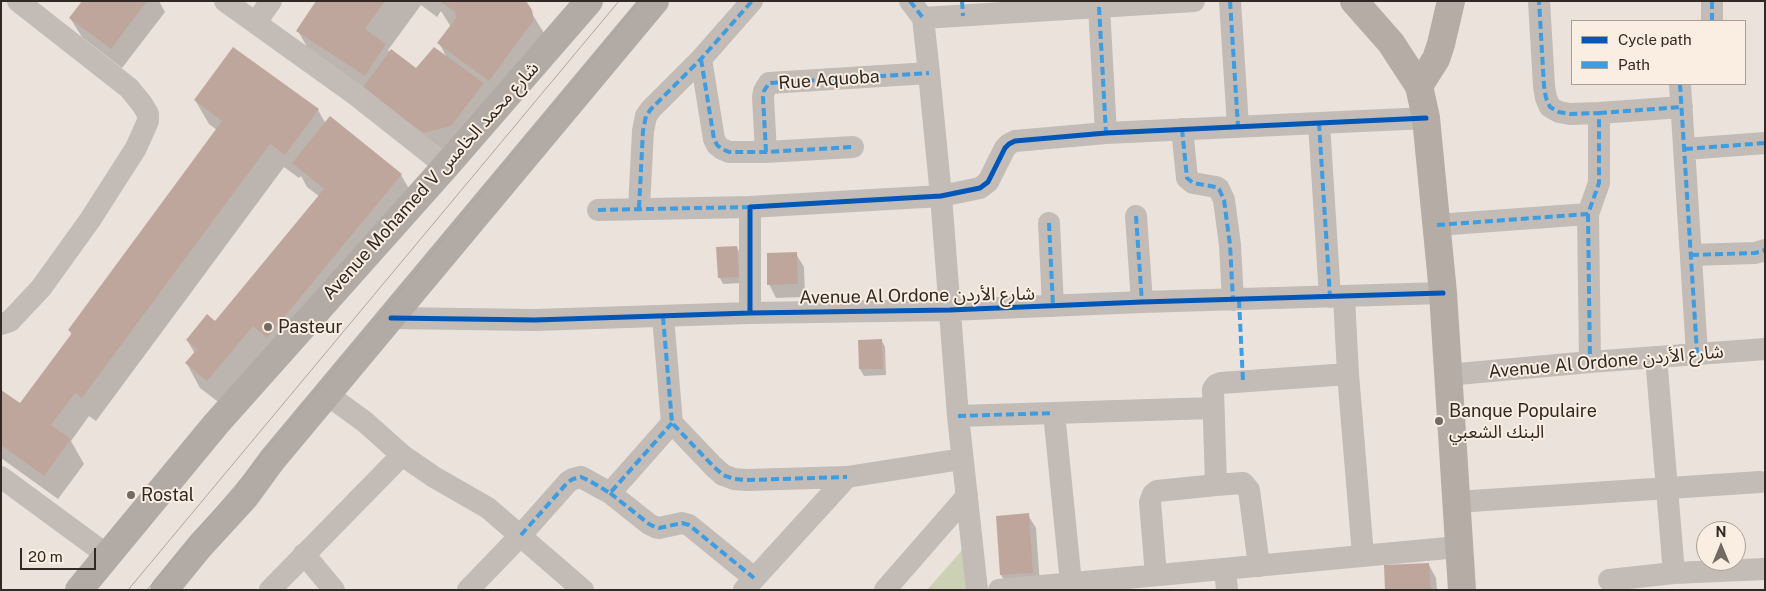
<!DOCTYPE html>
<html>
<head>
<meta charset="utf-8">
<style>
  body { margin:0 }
  #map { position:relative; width:1766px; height:591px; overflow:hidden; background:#ebe3db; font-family:"Public Sans",sans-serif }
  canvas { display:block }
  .frame { position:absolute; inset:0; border:2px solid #332924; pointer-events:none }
  .legend { position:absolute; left:1571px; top:20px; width:175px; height:65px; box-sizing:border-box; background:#f9eee1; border:1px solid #aa9f95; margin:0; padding:6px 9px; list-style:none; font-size:15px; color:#332924 }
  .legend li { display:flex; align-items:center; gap:10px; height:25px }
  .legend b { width:25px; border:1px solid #aa9f95 }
  .north { position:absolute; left:1696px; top:521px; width:50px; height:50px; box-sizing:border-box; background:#f9eee1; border:1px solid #aa9f95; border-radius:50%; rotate:0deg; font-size:14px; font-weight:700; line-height:20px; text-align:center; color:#332924 }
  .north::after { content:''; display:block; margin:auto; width:18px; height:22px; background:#736a64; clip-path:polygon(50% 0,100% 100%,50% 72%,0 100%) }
  .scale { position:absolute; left:20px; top:548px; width:76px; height:22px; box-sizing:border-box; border:2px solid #332924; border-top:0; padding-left:6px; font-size:15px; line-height:18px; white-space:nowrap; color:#332924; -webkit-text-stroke:4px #f9eee1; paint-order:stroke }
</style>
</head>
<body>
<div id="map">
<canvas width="1766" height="591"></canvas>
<div class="frame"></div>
<ul class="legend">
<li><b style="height:6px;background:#0057b8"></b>Cycle path</li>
<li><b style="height:6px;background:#3e9ce0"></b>Path</li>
</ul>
<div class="north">N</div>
<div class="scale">20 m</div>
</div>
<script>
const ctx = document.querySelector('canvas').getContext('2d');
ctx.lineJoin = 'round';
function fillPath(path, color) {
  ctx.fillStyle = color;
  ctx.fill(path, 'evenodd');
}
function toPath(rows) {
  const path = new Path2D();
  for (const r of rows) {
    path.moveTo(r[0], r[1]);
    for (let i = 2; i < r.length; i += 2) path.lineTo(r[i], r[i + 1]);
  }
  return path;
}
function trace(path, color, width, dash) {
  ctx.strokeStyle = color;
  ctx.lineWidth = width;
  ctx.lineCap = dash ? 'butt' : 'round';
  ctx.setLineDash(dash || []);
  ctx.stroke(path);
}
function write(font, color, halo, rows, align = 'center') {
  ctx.font = font + ' "Public Sans","Noto Sans Arabic",sans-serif';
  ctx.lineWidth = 4;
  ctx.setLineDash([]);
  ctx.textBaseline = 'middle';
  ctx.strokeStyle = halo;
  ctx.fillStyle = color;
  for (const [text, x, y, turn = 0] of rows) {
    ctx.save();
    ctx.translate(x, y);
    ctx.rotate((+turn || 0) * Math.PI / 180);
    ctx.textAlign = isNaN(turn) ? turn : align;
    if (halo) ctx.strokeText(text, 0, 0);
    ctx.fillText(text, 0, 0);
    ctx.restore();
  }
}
const green = toPath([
  [971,540,976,590,927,590]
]);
const shadow = toPath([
  [83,1,159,1,165,12,122,68,82,37,70,18],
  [318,1,524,1,549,41,441,162,315,61,298,31],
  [421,5,437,17,441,11,451,27,439,43,447,58,416,69,390,53,388,50],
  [195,100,318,110,326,124,331,118,401,175,415,199,221,404,200,388,187,364,195,354,187,340,216,323,320,197,307,187,301,176,299,178,284,167,96,421,89,416,71,441,84,464,58,499,1,458,1,391,20,405,72,335,69,330,217,130,209,124],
  [737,247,740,254,742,283,723,284,720,278],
  [796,254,804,267,805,297,776,298,769,284],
  [859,341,882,341,885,347,886,375,864,376,860,369],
  [1028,515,1036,528,1040,586,1009,588,1001,575,997,517],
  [1429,565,1436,578,1437,590,1386,590]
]);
const building = toPath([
  [82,1,147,1,111,49,69,18],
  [316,1,385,1,365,29,386,44,365,76,296,31],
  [439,1,526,1,532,10,534,20,489,81,437,43,456,18,455,12],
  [233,47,319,109,285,155,270,144,82,398,75,393,51,425,71,439,44,476,1,445,1,390,20,403,72,333,68,330,222,121,194,100],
  [434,47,484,83,451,126,423,133,361,90,391,49,416,68],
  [330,116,402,174,267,338,253,326,207,381,185,363,197,349,186,340,207,314,215,321,324,189,292,163],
  [737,246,739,277,718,278,716,247],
  [797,252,798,284,767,285,767,253],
  [882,339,883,369,859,369,858,340],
  [1029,513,1033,573,1000,575,996,516],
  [1429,563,1431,590,1385,590,1384,565]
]);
const street = toPath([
  [225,1,356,95,446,166],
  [910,1,923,18,929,73,941,196,958,416,977,590],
  [1230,1,1238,126],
  [1099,7,1106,133],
  [923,18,1194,1],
  [1712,21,1712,1],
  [256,22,271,1],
  [701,59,714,139,717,145,722,149,729,152,766,152,853,147],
  [1680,84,1697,353],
  [1599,113,1682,107],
  [1319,123,1330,297],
  [1182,129,1187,178,1193,183,1216,187,1219,189,1224,200,1230,245,1233,300],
  [1685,149,1765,143],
  [766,152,763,97,764,91,769,83,929,73],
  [639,208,643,131,646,116,651,109,701,59,752,1],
  [598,210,750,207],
  [1588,214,1590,362],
  [1136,216,1142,302],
  [1049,223,1053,306],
  [1437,225,1588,214,1599,183,1599,113,1570,114,1559,112,1550,107,1546,98,1544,86,1539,1],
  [1691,255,1755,253,1765,250],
  [1344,297,1348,374,1363,555],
  [750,313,750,207,941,196,980,188,988,182,1005,148,1009,144,1015,141,1106,133,1426,118],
  [663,317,672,423,713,466,723,475,734,479,747,480,847,477],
  [391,318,535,320,750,313,950,310,1142,302,1443,293],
  [1,324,10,321,41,288,90,220,136,148,148,121,148,114,142,104,129,88,18,1],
  [1656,357,1674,573],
  [1447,375,1590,362,1765,349],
  [328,395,365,422,402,455,434,477,488,508,583,590],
  [1054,413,1071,583],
  [958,416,1213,408],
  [1,477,107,555],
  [610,493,649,524,655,527,659,528,682,523,689,525,754,578],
  [1456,502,1760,482],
  [304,554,334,590],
  [1259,566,1249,490,1243,483,1216,485,1213,389,1216,385,1221,383,1348,374],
  [1225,569,1227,590],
  [1156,575,1150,502,1153,494,1157,491,1216,485],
  [1609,580,1674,573,1765,569],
  [270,590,402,455],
  [468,590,521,535,568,482,573,479,581,477,610,493,672,423],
  [744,590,847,477,962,459],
  [885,590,967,496],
  [999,590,1458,547]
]);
const secondary = toPath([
  [1354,1,1391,43,1419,86,1426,118,1443,293,1462,590],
  [1419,86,1436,59,1441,44,1451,1]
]);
const primary = toPath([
  [79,590,216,424,446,166,589,1],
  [164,590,200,546,245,497,272,460,655,1]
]);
const tram = toPath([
  [128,590,619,1],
  [147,590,376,320,640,1]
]);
const quiet = toPath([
  [910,1,923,18],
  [962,1,963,16],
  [1230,1,1238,126],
  [1099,7,1106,133],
  [1712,21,1712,1],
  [701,59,714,139,717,145,722,149,729,152,766,152,853,147],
  [1680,84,1697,353],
  [1599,113,1682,107],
  [1319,123,1330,297],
  [1182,129,1187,178,1193,183,1216,187,1219,189,1224,200,1230,245,1233,300],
  [1685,149,1765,143],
  [766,152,763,97,764,91,769,83,929,73],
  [639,208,643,131,646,116,651,109,701,59,752,1],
  [598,210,750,207],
  [1588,214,1590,362],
  [1136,216,1142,302],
  [1049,223,1053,306],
  [1437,225,1588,214,1599,183,1599,113,1570,114,1559,112,1550,107,1546,98,1544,86,1539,1],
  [1691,255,1755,253,1765,250],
  [1239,300,1243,381],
  [663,317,672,423,713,466,723,475,734,479,747,480,847,477],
  [958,416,1054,413],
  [610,493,649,524,655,527,659,528,682,523,689,525,754,578],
  [521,535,568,482,573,479,581,477,588,480,610,493,672,423]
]);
const cycleway = toPath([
  [750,313,750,207,941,196,980,188,988,182,1005,148,1009,144,1015,141,1106,133,1426,118],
  [391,318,535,320,750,313,950,310,1142,302,1443,293]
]);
const markers = [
  [268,327,5,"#736a64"],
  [1439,421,5,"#736a64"],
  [131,495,5,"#736a64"]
];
const streetNames = [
  ["Rue Aquoba",829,80,-4],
  ["Avenue Mohamed V شارع محمد الخامس",431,181,-48],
  ["Avenue Al Ordone شارع الأردن",917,296,-1],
  ["Avenue Al Ordone شارع الأردن",1606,362,-5]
];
const poiNames = [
  ["Pasteur",278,327],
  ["Banque Populaire",1449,411],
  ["البنك الشعبي",1449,432],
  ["Rostal",141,495]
];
fillPath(green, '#ccd0b4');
fillPath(shadow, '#0003');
fillPath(building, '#bfa69c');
trace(street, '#c3bbb5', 22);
trace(secondary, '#b4aca5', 28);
trace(primary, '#b2aaa4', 28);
trace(tram, '#aba49f', 1);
trace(quiet, '#3e9ce0', 4, [8, 4]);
trace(cycleway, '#0057b8', 5);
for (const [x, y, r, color] of markers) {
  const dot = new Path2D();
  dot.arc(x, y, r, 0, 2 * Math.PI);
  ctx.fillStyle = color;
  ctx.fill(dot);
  trace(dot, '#f9eee1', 2);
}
write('18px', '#332924', '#f9eee1', streetNames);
write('18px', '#332924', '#f9eee1', poiNames, 'left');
</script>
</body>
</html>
